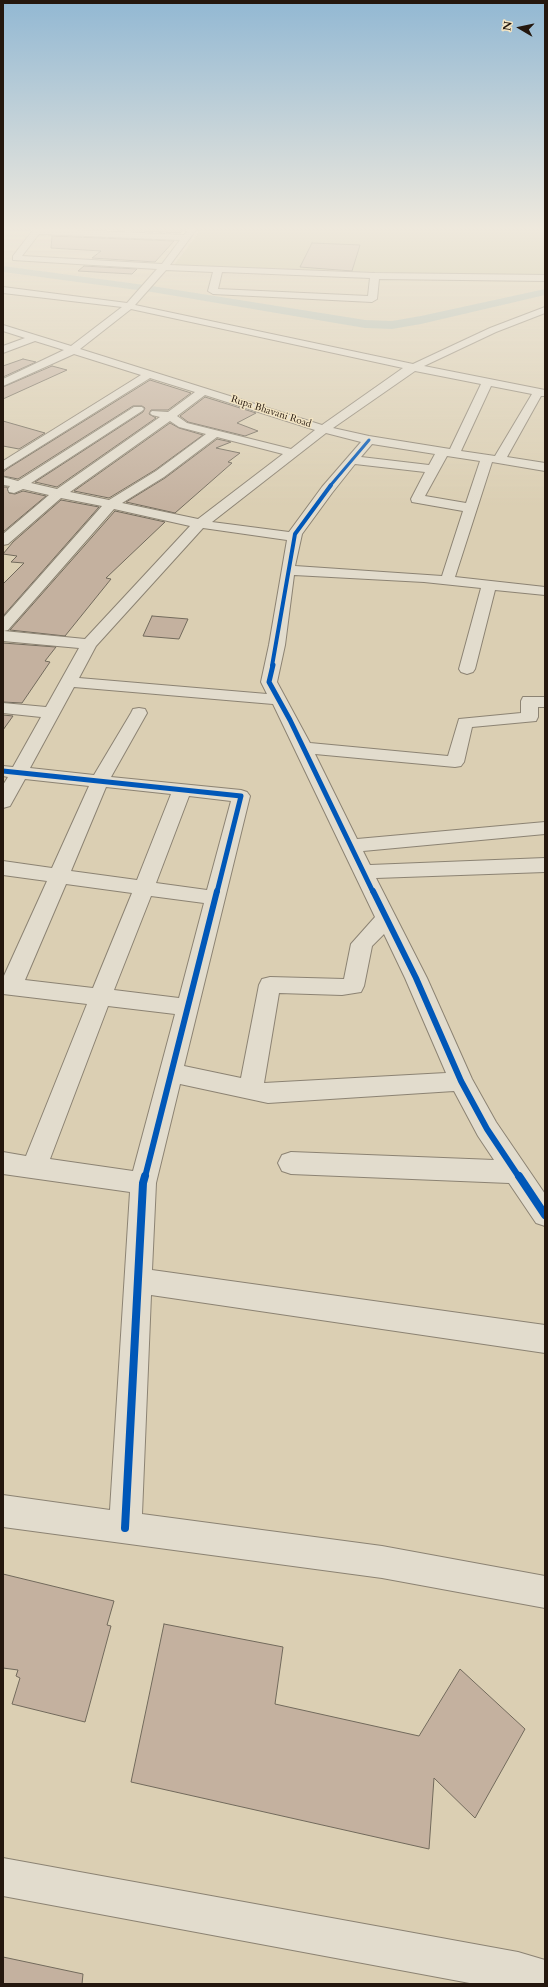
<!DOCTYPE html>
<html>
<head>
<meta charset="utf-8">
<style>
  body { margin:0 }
  #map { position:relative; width:548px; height:1987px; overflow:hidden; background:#dbcfb3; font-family:Cardo,serif }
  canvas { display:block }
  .frame { position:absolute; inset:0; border:4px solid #24170e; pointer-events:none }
  .north { position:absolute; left:500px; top:8px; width:40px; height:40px; -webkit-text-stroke:3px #f2e4c3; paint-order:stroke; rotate:279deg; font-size:11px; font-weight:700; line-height:16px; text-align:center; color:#24170e }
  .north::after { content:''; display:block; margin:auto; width:14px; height:18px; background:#24170e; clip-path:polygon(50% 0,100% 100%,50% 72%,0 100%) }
</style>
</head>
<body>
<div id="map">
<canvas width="548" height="1987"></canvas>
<div class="frame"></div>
<div class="north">N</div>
</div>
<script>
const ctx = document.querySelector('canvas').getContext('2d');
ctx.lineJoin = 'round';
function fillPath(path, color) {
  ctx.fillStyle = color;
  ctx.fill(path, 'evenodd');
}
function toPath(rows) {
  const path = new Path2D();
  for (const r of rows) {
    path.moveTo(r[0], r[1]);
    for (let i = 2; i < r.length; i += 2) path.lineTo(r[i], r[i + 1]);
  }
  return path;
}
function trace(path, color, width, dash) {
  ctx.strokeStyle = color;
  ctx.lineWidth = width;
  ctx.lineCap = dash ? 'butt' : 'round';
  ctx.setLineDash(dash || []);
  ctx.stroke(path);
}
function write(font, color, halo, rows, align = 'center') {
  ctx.font = font + ' Cardo,serif';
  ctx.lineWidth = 3;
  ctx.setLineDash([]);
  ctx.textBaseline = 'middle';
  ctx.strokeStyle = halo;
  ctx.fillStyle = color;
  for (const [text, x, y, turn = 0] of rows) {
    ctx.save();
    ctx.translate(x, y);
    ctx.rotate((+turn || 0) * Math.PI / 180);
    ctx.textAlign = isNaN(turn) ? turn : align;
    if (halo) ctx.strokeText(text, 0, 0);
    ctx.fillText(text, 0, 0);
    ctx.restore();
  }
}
const green = toPath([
  [198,230,545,230,545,278,174,265,197,235]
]);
const canal = toPath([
  [3,266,152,286,365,320,392,321,421,316,545,289,545,295,421,324,392,329,365,328,152,292,3,272,3,266]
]);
const building = toPath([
  [120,230,183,230,180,233,120,230],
  [52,236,174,241,155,262,92,258,101,251,51,248,52,236],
  [312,243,360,245,352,271,300,267,312,243],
  [84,266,137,269,132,274,78,271,84,266],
  [23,359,36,362,3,377,3,366,23,359],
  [52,366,67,370,3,399,3,387,52,366],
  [150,380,191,393,168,410,151,410,149,414,156,418,57,487,35,482,143,412,145,408,142,406,133,406,18,479,3,476,3,472,10,467,150,380],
  [205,397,256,413,237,423,258,431,245,436,188,422,180,416,205,397],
  [3,421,45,433,19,449,3,446,3,421],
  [170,423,179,428,203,435,155,470,109,498,74,491,170,423],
  [217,439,231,442,216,448,240,453,228,462,232,463,175,513,126,502,165,478,217,439],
  [3,487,7,487,9,493,15,494,23,491,46,496,3,532,3,487],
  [61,500,99,507,3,616,3,584,24,563,11,562,17,556,3,554,13,542,61,500],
  [115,511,165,522,106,578,111,579,65,636,10,630,115,511],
  [152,616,188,619,179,639,143,636,152,616],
  [3,643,56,647,45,661,50,662,22,703,3,702,3,643],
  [3,715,13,716,3,730,3,715],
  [3,1574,114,1601,107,1625,111,1626,85,1722,12,1704,20,1678,16,1676,18,1670,3,1668,3,1574],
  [164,1624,283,1647,275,1704,419,1736,460,1669,525,1729,475,1818,434,1778,429,1849,131,1782,164,1624],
  [3,1957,83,1974,82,1984,3,1984,3,1957]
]);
const minor = toPath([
  [33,230,77,230,184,235,188,230,196,230,170,265,375,273,545,275,545,281,379,279,377,299,372,302,213,294,208,291,213,272,166,270,135,305,413,364,490,328,545,307,545,313,496,332,424,366,545,390,545,396,541,396,507,457,545,463,545,471,492,462,455,577,545,587,545,595,495,590,475,669,473,672,467,674,461,672,459,669,481,588,424,582,294,575,285,645,277,682,310,743,448,756,459,719,521,713,521,701,523,697,545,697,545,707,538,707,538,717,536,721,472,727,464,762,461,766,455,767,315,754,357,839,545,822,545,834,363,851,370,865,545,858,545,872,376,878,427,978,472,1079,496,1122,545,1194,545,1226,536,1223,509,1183,291,1174,282,1171,278,1163,282,1155,291,1152,494,1160,478,1136,454,1091,268,1103,180,1084,156,1183,152,1270,545,1325,545,1353,151,1295,142,1514,382,1546,545,1576,545,1608,382,1578,3,1527,3,1495,110,1510,130,1192,3,1174,3,1152,26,1156,87,1004,3,994,3,978,47,881,3,875,3,861,52,868,89,786,25,779,10,806,3,808,3,785,8,777,3,776,3,766,13,767,41,717,3,713,3,703,46,707,79,648,3,641,3,618,102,506,61,498,8,544,3,545,3,534,49,495,23,489,14,493,9,492,8,489,10,486,3,485,3,477,18,481,134,407,142,407,144,409,142,411,31,483,57,489,160,417,152,415,150,413,152,411,168,412,195,392,150,378,3,470,3,461,141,375,74,354,3,386,3,379,64,350,35,341,3,353,3,346,25,338,3,331,3,325,71,346,122,307,3,293,3,287,127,303,157,269,13,260,13,256,33,230],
  [39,234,180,240,162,264,22,256,39,234],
  [222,272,370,278,368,296,218,289,222,272],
  [131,309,403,368,322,425,80,349,131,309],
  [415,371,481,384,450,449,369,436,333,428,415,371],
  [491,386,532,394,495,456,461,451,491,386],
  [205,395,315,430,291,449,187,423,177,416,205,395],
  [170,421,179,427,206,434,156,471,109,500,70,492,170,421],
  [326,433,361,442,322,487,289,532,212,522,326,433],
  [217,437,283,454,198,519,122,503,164,477,217,437],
  [372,444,435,454,429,465,361,457,372,444],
  [447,456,480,461,466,503,425,496,447,456],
  [355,464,425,472,411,499,412,502,463,511,442,576,295,566,302,534,332,493,355,464],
  [114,509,190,526,85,639,4,631,8,630,114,509],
  [203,528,287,540,269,645,261,682,267,694,79,678,96,646,203,528],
  [74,687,273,704,375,917,351,944,344,979,270,977,262,979,259,985,241,1078,184,1066,250,796,247,792,241,790,111,777,147,713,145,709,139,708,133,709,131,713,94,775,30,768,74,687],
  [106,787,171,794,137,880,71,871,106,787],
  [189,796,231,801,207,890,156,883,189,796],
  [66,884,132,893,93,988,25,980,66,884],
  [151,896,204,903,179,998,114,990,151,896],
  [384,934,405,978,446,1073,264,1083,279,993,342,995,361,992,364,986,372,946,384,934],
  [108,1006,175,1014,133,1171,50,1159,108,1006],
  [3,1858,518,1952,545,1960,545,1984,475,1984,3,1896,3,1858]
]);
const cyclewayFar4 = toPath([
  [330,486,369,440]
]);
const cyclewayFar3 = toPath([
  [272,666,295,534,331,485]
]);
const cyclewayFar2 = toPath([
  [273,665,269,682,290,720,373,892],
  [3,771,241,796,217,892]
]);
const cyclewayFar1 = toPath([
  [373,891,416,978,461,1081,487,1129,519,1177],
  [145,1177,217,891]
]);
const cycleway = toPath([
  [519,1176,545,1215],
  [125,1528,143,1183,145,1176]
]);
const farStreetnames = [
  ["Rupa Bhavani Road",271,412,18]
];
fillPath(green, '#c9c599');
fillPath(canal, '#b1beb3');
fillPath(building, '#c4b19f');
trace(building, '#726a5c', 1);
trace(minor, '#8c8373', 2);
fillPath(minor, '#e2dccd');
trace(cyclewayFar4, '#0057b8', 3);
trace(cyclewayFar3, '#0057b8', 4);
trace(cyclewayFar2, '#0057b8', 5);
trace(cyclewayFar1, '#0057b8', 6);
trace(cycleway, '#0057b8', 8);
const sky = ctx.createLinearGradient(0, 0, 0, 509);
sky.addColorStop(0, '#92b8d3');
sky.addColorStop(0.45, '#efe9dd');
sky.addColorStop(1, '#efe9dd00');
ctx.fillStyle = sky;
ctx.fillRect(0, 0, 548, 509);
write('10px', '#24170e', '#f2e4c3', farStreetnames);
</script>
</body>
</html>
